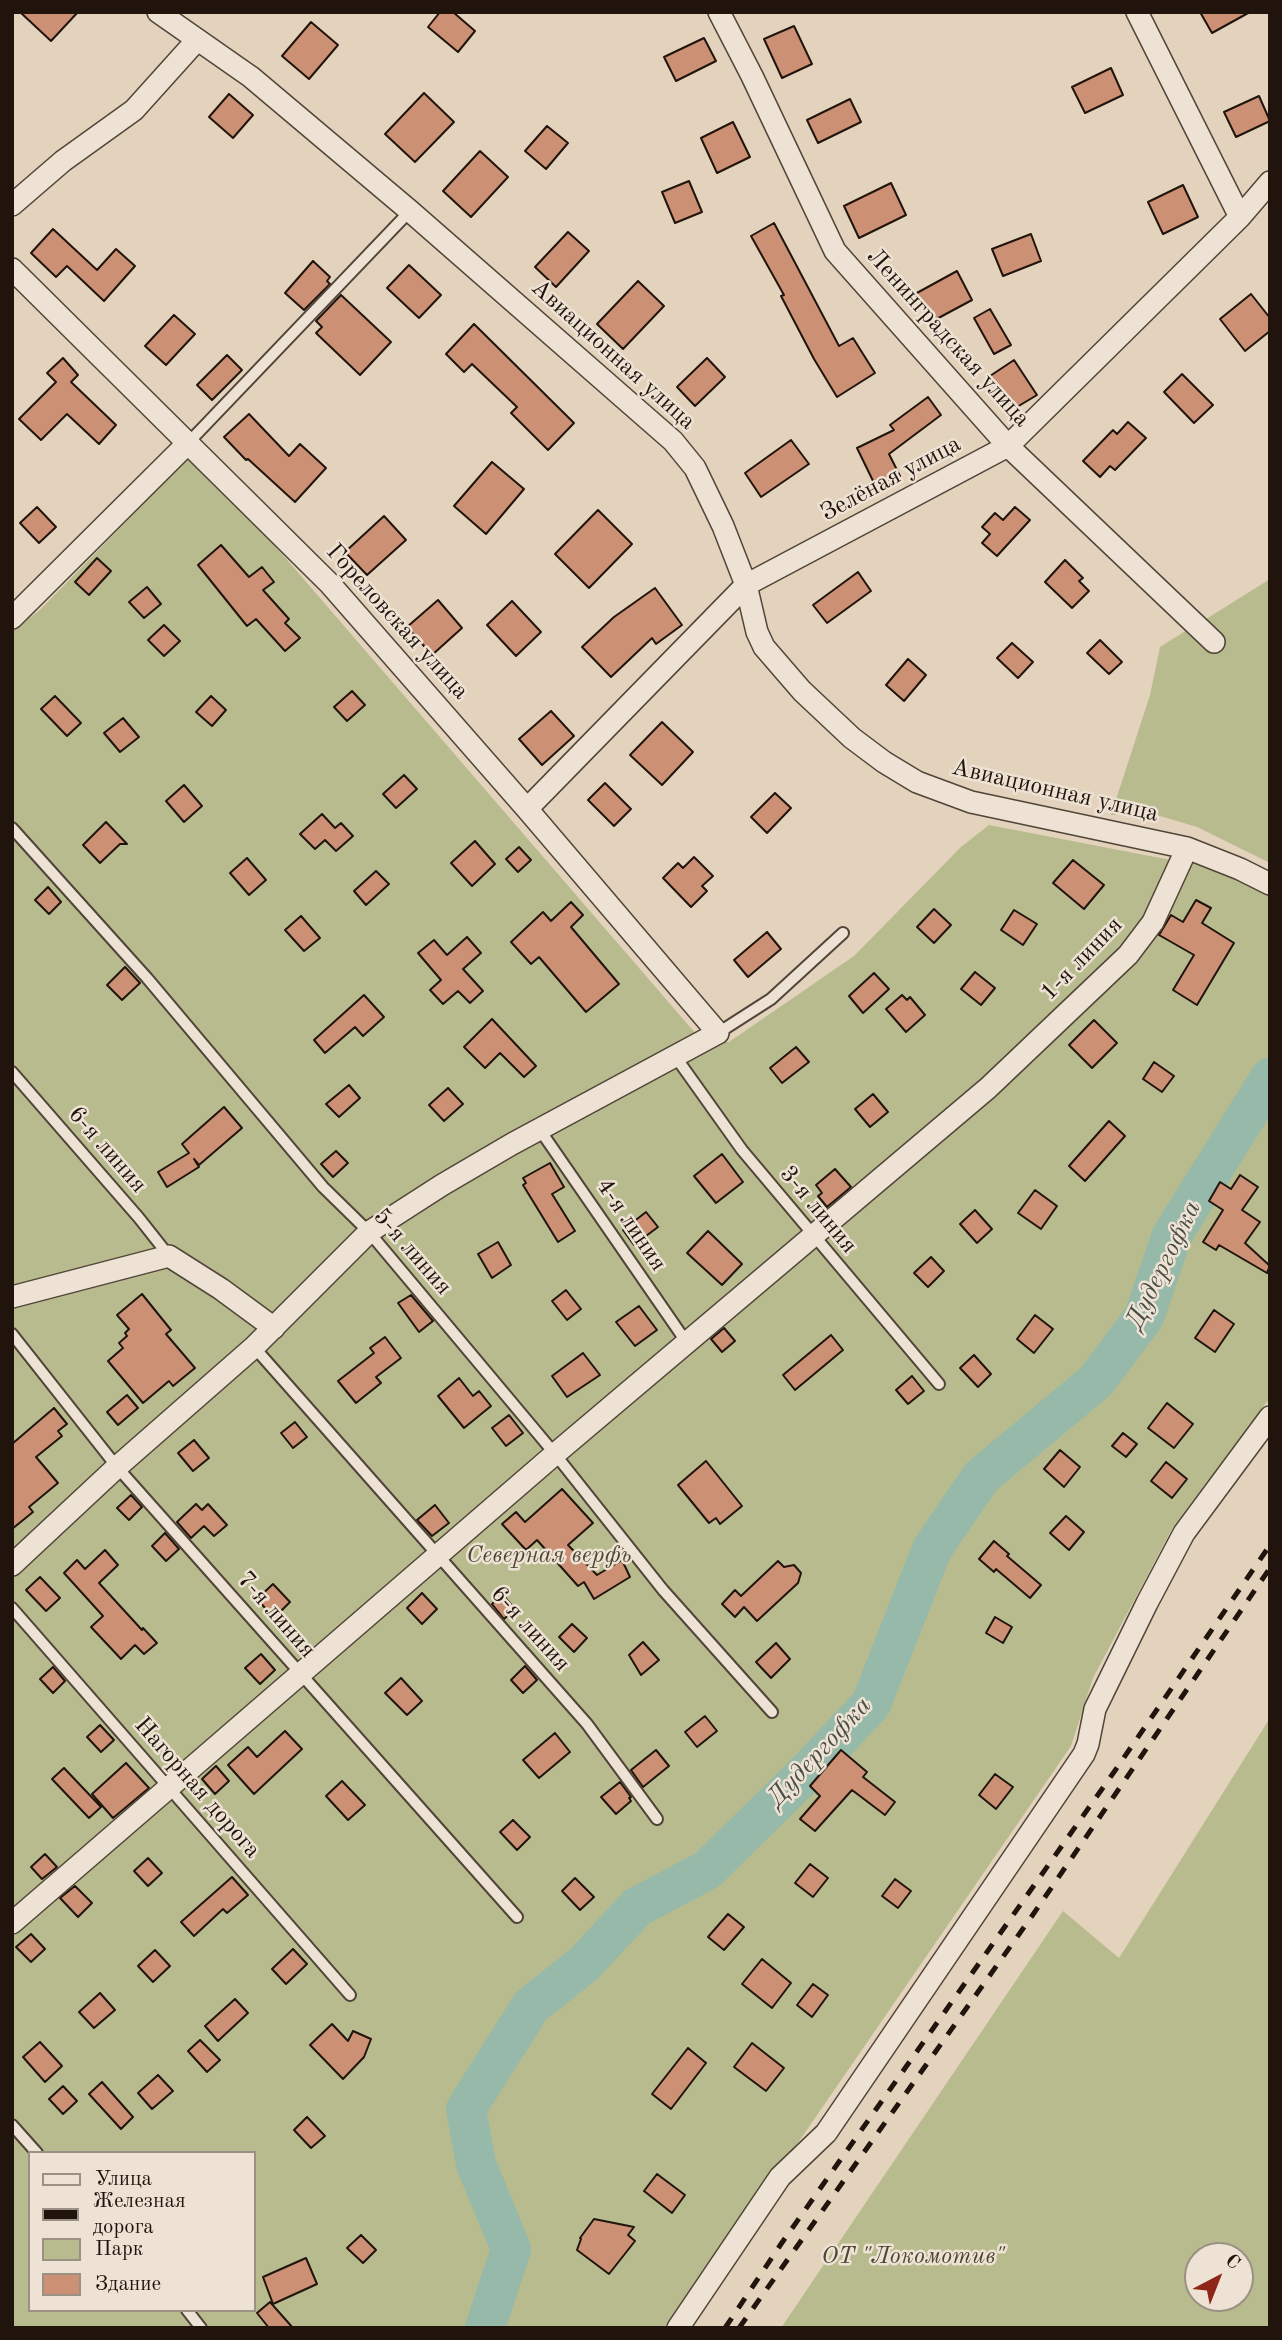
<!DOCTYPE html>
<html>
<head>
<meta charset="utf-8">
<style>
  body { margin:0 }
  #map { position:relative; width:1282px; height:2340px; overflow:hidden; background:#e3d3bc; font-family:"Old Standard TT",serif }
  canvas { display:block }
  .frame { position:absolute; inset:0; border:14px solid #20140d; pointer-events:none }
  .legend { position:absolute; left:28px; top:2151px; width:228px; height:161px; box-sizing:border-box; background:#ede2d3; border:2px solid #9b9084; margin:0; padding:9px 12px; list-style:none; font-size:21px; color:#20140d }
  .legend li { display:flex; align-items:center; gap:14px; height:35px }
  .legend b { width:35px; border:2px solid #9b9084 }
  .north { position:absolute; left:1184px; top:2242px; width:70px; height:70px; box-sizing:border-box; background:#ede2d3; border:2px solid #9b9084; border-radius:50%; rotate:42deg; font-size:19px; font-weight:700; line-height:28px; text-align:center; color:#20140d }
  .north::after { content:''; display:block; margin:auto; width:24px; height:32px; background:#8f2418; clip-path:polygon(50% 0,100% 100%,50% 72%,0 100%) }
</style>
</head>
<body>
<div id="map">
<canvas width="1282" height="2340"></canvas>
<div class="frame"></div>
<ul class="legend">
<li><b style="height:9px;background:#ede2d3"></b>Улица</li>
<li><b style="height:9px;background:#20140d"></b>Железная дорога</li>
<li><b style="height:19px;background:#b8bb8d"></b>Парк</li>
<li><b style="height:19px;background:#cc9074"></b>Здание</li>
</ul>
<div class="north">С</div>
</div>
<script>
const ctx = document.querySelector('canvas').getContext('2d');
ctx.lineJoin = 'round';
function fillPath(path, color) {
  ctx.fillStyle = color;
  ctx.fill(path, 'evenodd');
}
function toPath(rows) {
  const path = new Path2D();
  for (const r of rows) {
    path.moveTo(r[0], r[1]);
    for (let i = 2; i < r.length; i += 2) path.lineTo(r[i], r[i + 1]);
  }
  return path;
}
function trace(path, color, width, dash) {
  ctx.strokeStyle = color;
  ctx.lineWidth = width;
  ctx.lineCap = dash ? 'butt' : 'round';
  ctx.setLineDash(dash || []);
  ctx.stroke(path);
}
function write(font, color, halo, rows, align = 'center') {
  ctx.font = font + ' "Old Standard TT",serif';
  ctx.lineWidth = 5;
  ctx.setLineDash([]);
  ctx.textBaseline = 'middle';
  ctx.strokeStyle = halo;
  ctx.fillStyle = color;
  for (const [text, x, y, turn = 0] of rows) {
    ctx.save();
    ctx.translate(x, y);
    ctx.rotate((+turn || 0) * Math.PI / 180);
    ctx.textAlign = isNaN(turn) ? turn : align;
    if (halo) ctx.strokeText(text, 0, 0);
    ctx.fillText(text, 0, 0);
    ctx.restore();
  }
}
const green = toPath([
  [194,452,702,1041,729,1042,854,956,961,847,989,825,1181,862,1201,861,1270,895,1270,1398,1173,1527,1093,1678,1071,1746,793,2150,678,2328,12,2328,12,631,40,610],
  [30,2153,254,2153,254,2310,30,2310],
  [1270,579,1270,863,1197,827,1150,813,1111,815,1150,695,1160,647,1187,630,1211,652,1223,640,1203,621],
  [1270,1718,1270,2328,781,2328,1063,1911,1119,1958],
  [1240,2256,1240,2298,1198,2298,1198,2256]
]);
const river = toPath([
  [485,2328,511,2249,476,2164,466,2109,531,2006,583,1965,637,1907,707,1870,810,1769,871,1704,932,1549,981,1477,1095,1382,1144,1317,1172,1235,1270,1078]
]);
const building = toPath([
  [20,12,78,12,51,41,20,12],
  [440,12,453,12,475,31,458,52,428,27,440,12],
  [1200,12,1250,12,1212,33,1200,12],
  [311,22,338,45,309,79,282,56,311,22],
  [794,26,812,64,782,78,764,39,794,26],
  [704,38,716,61,676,81,664,57,704,38],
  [1111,68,1123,95,1085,113,1072,87,1111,68],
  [424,93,454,122,415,162,385,134,424,93],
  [229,94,253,115,233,138,209,117,229,94],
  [1259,96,1270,121,1236,137,1224,112,1259,96],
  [850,99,861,122,818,143,807,120,850,99],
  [733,122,750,157,717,173,701,138,733,122],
  [547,126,568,143,546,169,525,151,547,126],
  [480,151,508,177,471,217,443,191,480,151],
  [689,181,702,212,675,223,662,192,689,181],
  [891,183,906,215,859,238,844,206,891,183],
  [1183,185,1198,217,1163,234,1148,202,1183,185],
  [774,223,839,346,853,338,875,373,837,397,814,359,781,296,784,295,751,236,774,223],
  [53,229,97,270,116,249,135,266,104,301,67,266,56,277,31,253,53,229],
  [568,232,589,251,556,287,535,267,568,232],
  [1031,234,1041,261,1003,276,992,249,1031,234],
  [313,261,330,277,327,281,330,284,304,310,285,293,313,261],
  [409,265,441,295,419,318,387,288,409,265],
  [957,271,972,300,931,322,915,294,957,271],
  [638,281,664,306,623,349,597,324,638,281],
  [1251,294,1270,318,1270,331,1245,351,1220,319,1251,294],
  [341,295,391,342,360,375,316,333,322,327,316,321,341,295],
  [990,309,1011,345,994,354,974,318,990,309],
  [174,315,195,334,166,365,145,346,174,315],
  [474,324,574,423,548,450,511,413,517,407,472,364,464,372,446,354,474,324],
  [227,355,242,370,212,400,197,385,227,355],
  [63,358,78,375,71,382,116,425,99,444,67,414,41,440,19,419,56,382,47,373,63,358],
  [707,358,725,377,695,406,677,387,707,358],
  [1014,360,1037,395,1012,410,990,376,1014,360],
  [1182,374,1213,405,1194,423,1164,392,1182,374],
  [928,397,941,415,889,454,900,476,876,487,857,448,894,430,890,425,928,397],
  [249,414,289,456,300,444,326,468,295,502,248,459,246,460,224,437,249,414],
  [1128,422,1146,438,1115,470,1110,466,1100,477,1083,461,1113,430,1117,434,1128,422],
  [791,440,809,464,761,497,745,473,791,440],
  [492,462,524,489,486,534,454,506,492,462],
  [37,507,56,527,39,543,20,523,37,507],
  [1015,507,1030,520,997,556,982,543,990,534,982,527,995,513,1003,520,1015,507],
  [598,510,632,544,589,588,555,554,598,510],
  [384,516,406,540,367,575,345,552,384,516],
  [221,545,249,577,262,567,274,582,263,590,289,619,285,623,300,638,285,651,256,619,247,626,198,565,221,545],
  [97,558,111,571,89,595,75,582,97,558],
  [1065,560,1083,578,1079,581,1089,591,1072,608,1045,582,1065,560],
  [858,572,871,591,827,623,813,605,858,572],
  [147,587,161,604,144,618,129,602,147,587],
  [655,588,682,625,656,644,652,638,611,677,582,647,614,617,655,588],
  [438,600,462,628,432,655,407,627,438,600],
  [512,601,541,632,516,656,487,625,512,601],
  [164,625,180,641,164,656,148,640,164,625],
  [1100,640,1122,662,1109,674,1087,653,1100,640],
  [1012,643,1033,662,1018,678,997,658,1012,643],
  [908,659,926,675,904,701,886,685,908,659],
  [352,691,365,705,347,721,334,707,352,691],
  [55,696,81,723,67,736,41,709,55,696],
  [211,696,226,710,212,726,196,712,211,696],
  [551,711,574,736,542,765,519,739,551,711],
  [123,718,139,737,120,752,104,733,123,718],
  [662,722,693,752,662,785,630,755,662,722],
  [404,775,417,789,396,808,383,794,404,775],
  [605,783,631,809,614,826,588,800,605,783],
  [184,785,202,806,184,822,166,801,184,785],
  [775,793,791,808,767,833,751,817,775,793],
  [322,814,335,828,341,823,353,836,336,851,325,840,315,849,300,834,322,814],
  [106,822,127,844,120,844,100,863,83,845,106,822],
  [475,841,495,864,472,886,451,863,475,841],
  [519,847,531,860,518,872,506,859,519,847],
  [694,857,713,876,702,886,707,891,691,907,663,878,678,863,683,868,694,857],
  [247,858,266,880,249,895,230,873,247,858],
  [1073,860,1104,885,1084,909,1053,883,1073,860],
  [376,871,389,884,366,905,354,891,376,871],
  [48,887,61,902,49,914,35,900,48,887],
  [1196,900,1211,908,1202,923,1234,943,1197,1005,1173,990,1194,955,1159,935,1171,915,1183,922,1196,900],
  [571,902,583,915,571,927,619,984,586,1012,539,957,531,964,511,942,543,912,551,921,571,902],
  [934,909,951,925,934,943,917,927,934,909],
  [1014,910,1037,924,1023,945,1001,930,1014,910],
  [301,916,320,938,304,951,285,930,301,916],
  [767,932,781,949,748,977,734,960,767,932],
  [467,937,481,953,463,969,483,991,470,1003,458,991,443,1004,430,990,441,980,418,953,434,940,447,955,467,937],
  [125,967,140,983,122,1000,107,985,125,967],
  [975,972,995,988,981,1005,961,989,975,972],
  [874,973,889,989,863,1013,849,996,874,973],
  [364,995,384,1017,363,1036,355,1027,325,1053,314,1040,364,995],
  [902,995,907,1000,910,997,925,1015,906,1032,886,1009,902,995],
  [492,1019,536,1066,524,1077,500,1053,485,1068,464,1047,492,1019],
  [1094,1020,1117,1043,1092,1068,1069,1045,1094,1020],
  [796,1047,809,1062,782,1083,770,1068,796,1047],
  [1154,1062,1174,1076,1162,1092,1143,1079,1154,1062],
  [349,1085,360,1098,339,1117,326,1104,349,1085],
  [448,1088,463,1104,444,1121,429,1105,448,1088],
  [873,1094,888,1112,870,1127,855,1109,873,1094],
  [224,1107,242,1128,199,1165,194,1159,199,1167,167,1187,158,1172,189,1153,182,1144,224,1107],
  [1109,1121,1125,1136,1085,1181,1069,1166,1109,1121],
  [336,1151,348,1163,333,1177,321,1164,336,1151],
  [722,1154,743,1182,716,1203,694,1176,722,1154],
  [550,1163,564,1187,552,1194,575,1231,558,1242,523,1185,526,1183,523,1178,550,1163],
  [835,1169,851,1187,827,1207,818,1196,822,1193,816,1185,835,1169],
  [1240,1175,1258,1187,1242,1210,1260,1222,1245,1243,1270,1266,1267,1273,1219,1245,1216,1250,1203,1242,1223,1210,1209,1201,1220,1182,1231,1189,1240,1175],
  [1035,1190,1057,1206,1041,1229,1018,1213,1035,1190],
  [975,1210,992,1229,977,1243,960,1224,975,1210],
  [646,1212,658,1227,634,1245,623,1230,646,1212],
  [708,1231,742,1264,722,1285,687,1253,708,1231],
  [498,1242,511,1265,492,1278,478,1254,498,1242],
  [931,1257,944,1271,928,1287,914,1273,931,1257],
  [566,1290,581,1309,567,1320,552,1301,566,1290],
  [142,1294,171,1330,166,1334,195,1368,173,1386,169,1381,143,1403,108,1361,123,1348,119,1343,127,1336,125,1333,129,1329,117,1315,142,1294],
  [411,1295,433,1321,419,1332,398,1303,411,1295],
  [639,1306,657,1330,635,1346,616,1322,639,1306],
  [1214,1310,1234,1324,1215,1352,1195,1338,1214,1310],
  [1035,1315,1053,1329,1034,1353,1017,1339,1035,1315],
  [724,1328,735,1341,722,1352,711,1339,724,1328],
  [831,1335,843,1350,795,1390,783,1375,831,1335],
  [385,1337,401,1358,376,1377,381,1383,356,1403,338,1381,374,1353,370,1348,385,1337],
  [583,1353,600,1375,567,1397,552,1376,583,1353],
  [974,1355,991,1374,978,1387,960,1368,974,1355],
  [912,1376,924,1391,908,1404,896,1390,912,1376],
  [459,1378,473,1396,479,1391,491,1406,464,1428,438,1396,459,1378],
  [127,1395,138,1408,118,1425,107,1412,127,1395],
  [1167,1403,1193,1424,1174,1448,1148,1428,1167,1403],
  [54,1408,67,1424,58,1431,62,1436,36,1457,58,1483,29,1507,33,1512,12,1529,12,1444,54,1408],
  [509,1415,523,1433,506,1446,492,1428,509,1415],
  [295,1422,307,1437,293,1448,281,1433,295,1422],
  [1123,1433,1137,1444,1126,1457,1112,1446,1123,1433],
  [194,1440,209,1458,193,1471,178,1453,194,1440],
  [1060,1450,1080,1467,1064,1487,1044,1469,1060,1450],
  [706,1461,742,1506,720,1524,716,1518,709,1523,678,1485,706,1461],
  [1166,1462,1187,1479,1172,1498,1151,1481,1166,1462],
  [562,1489,593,1523,568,1545,597,1575,622,1560,630,1577,594,1599,584,1582,578,1586,537,1540,526,1550,502,1524,516,1512,525,1522,562,1489],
  [131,1495,142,1507,129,1520,117,1508,131,1495],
  [196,1504,202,1510,208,1504,227,1525,214,1536,204,1526,191,1538,177,1522,196,1504],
  [435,1505,449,1523,432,1536,417,1520,435,1505],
  [1066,1516,1084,1532,1069,1550,1050,1533,1066,1516],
  [165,1533,179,1549,166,1561,152,1546,165,1533],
  [994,1541,1009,1554,1007,1556,1041,1585,1030,1598,996,1569,994,1572,979,1559,994,1541],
  [105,1550,118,1565,99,1583,142,1630,143,1628,157,1643,144,1654,135,1645,121,1659,91,1627,103,1616,64,1573,77,1560,85,1569,105,1550],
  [778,1561,784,1567,794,1565,801,1573,798,1583,757,1621,744,1607,735,1617,722,1604,735,1590,741,1596,778,1561],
  [40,1577,60,1598,46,1611,26,1590,40,1577],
  [273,1584,290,1602,274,1618,257,1599,273,1584],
  [422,1593,437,1609,422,1624,407,1608,422,1593],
  [502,1594,515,1609,504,1619,492,1604,502,1594],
  [995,1617,1012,1627,1003,1643,986,1633,995,1617],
  [572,1624,587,1638,574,1652,559,1637,572,1624],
  [643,1642,659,1660,641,1675,629,1655,643,1642],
  [776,1643,790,1659,771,1678,756,1662,776,1643],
  [261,1654,275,1670,260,1684,245,1668,261,1654],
  [525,1666,537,1680,523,1693,511,1680,525,1666],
  [53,1667,65,1681,53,1693,40,1679,53,1667],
  [401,1678,422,1701,407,1715,385,1693,401,1678],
  [705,1716,717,1731,697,1747,685,1732,705,1716],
  [100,1725,114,1740,101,1752,87,1737,100,1725],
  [285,1731,302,1749,254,1794,228,1765,248,1747,257,1757,285,1731],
  [555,1733,570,1752,539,1778,523,1760,555,1733],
  [656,1750,669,1766,643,1787,631,1770,656,1750],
  [841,1750,867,1772,863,1777,895,1802,885,1815,852,1790,815,1831,800,1819,820,1796,810,1786,841,1750],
  [126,1763,149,1788,113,1818,92,1794,126,1763],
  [216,1766,229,1781,215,1794,202,1779,216,1766],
  [64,1768,101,1807,89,1818,52,1779,64,1768],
  [995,1774,1013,1787,996,1809,979,1795,995,1774],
  [342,1781,365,1805,348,1820,326,1796,342,1781],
  [620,1782,631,1797,629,1798,631,1801,616,1814,601,1797,620,1782],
  [513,1820,530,1837,517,1850,500,1832,513,1820],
  [45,1854,57,1867,42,1879,31,1867,45,1854],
  [148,1858,162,1873,148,1886,134,1871,148,1858],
  [810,1864,828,1878,813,1897,795,1883,810,1864],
  [232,1877,248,1895,227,1913,223,1909,194,1936,181,1922,232,1877],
  [575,1878,594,1897,580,1910,562,1891,575,1878],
  [895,1879,911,1891,898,1908,882,1896,895,1879],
  [75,1886,92,1903,78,1917,60,1898,75,1886],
  [728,1914,744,1927,724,1950,708,1937,728,1914],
  [31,1934,45,1949,31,1962,16,1947,31,1934],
  [293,1949,307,1964,286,1984,272,1969,293,1949],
  [155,1950,170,1966,153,1982,138,1966,155,1950],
  [762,1959,791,1983,772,2008,742,1984,762,1959],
  [813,1984,828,1995,812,2017,797,2005,813,1984],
  [100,1993,115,2010,94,2028,79,2012,100,1993],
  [235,1999,248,2013,218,2041,205,2026,235,1999],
  [332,2024,348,2041,353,2031,371,2039,364,2057,343,2079,310,2045,332,2024],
  [200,2040,220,2060,207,2072,188,2051,200,2040],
  [40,2042,62,2066,45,2082,23,2057,40,2042],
  [752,2043,784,2068,766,2091,734,2067,752,2043],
  [688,2048,706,2063,671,2109,652,2094,688,2048],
  [158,2075,173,2091,152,2109,138,2093,158,2075],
  [102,2082,133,2117,121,2129,89,2094,102,2082],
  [63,2086,77,2101,63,2114,49,2099,63,2086],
  [307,2117,325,2136,311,2148,294,2130,307,2117],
  [657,2174,685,2195,672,2213,644,2191,657,2174],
  [594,2219,634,2227,628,2235,635,2241,609,2274,577,2250,581,2239,580,2238,594,2219],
  [361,2235,376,2250,363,2263,347,2248,361,2235],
  [306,2258,317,2284,273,2304,263,2277,306,2258],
  [270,2302,293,2328,269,2328,257,2313,270,2302]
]);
const service = toPath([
  [189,442,410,211],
  [12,828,147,978,323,1187,369,1232,555,1454,663,1590,772,1712],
  [718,1033,771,999,843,933],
  [675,1056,742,1150,939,1384],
  [12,1072,139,1218,169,1256],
  [540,1130,687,1343],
  [12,1334,117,1467,517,1917],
  [254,1347,587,1724,657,1819],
  [12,1608,350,1995],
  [12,2125,37,2153],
  [187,2310,201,2328]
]);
const minor = toPath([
  [158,12,251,77,410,211,673,441,695,468,723,526,746,585,757,632,764,647,802,691,852,738,884,762,917,782,971,802,1187,848,1240,869,1270,884],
  [719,12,752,76,835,251,1008,446,1214,642],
  [1137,12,1240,217],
  [12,205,63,161,134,110,197,40],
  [12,269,330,584,527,809,718,1033,512,1144,442,1185,369,1232,254,1347,117,1467,12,1565],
  [12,618,189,442],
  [527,809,746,585,1008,446,1240,217,1270,182],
  [12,1297,169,1256,221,1289,274,1328],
  [12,1923,555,1454,988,1088,1128,955,1153,922,1187,848],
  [678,2328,780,2177,826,2133,1084,1754,1088,1744,1095,1709,1147,1603,1184,1533,1270,1417]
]);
const rail = toPath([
  [725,2328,781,2244,1114,1772,1270,1545],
  [739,2328,1032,1916,1270,1568]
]);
const streetNames = [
  ["Ленинградская улица",948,338,48],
  ["Авиационная улица",613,355,42],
  ["Зелёная улица",891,479,-28],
  ["Гореловская улица",397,622,48],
  ["Авиационная улица",1055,791,13],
  ["1-я линия",1082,959,-46],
  ["6-я линия",107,1150,49],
  ["3-я линия",818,1210,50],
  ["4-я линия",631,1225,56],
  ["5-я линия",412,1252,49],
  ["7-я линия",276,1615,49],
  ["6-я линия",530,1629,48],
  ["Нагорная дорога",197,1788,49]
];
const parkNames = [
  ["Северная верфь",549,1556],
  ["ОТ \"Локомотив\"",913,2257]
];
const waterNames = [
  ["Дудергофка",1164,1265,-64],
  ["Дудергофка",820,1752,-47]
];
fillPath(green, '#b8bb8d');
trace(river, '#96b9aa', 40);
fillPath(building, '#cc9074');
trace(building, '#20140d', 2);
trace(service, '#514439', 14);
trace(minor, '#514439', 24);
trace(service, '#ede2d3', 10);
trace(minor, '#ede2d3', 21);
trace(rail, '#20140d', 5, [12, 12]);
write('24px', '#20140d', '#ede2d3', streetNames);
write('italic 24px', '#4e4633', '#ede2d3', parkNames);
write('italic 26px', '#494e44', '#ede2d3', waterNames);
</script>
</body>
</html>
